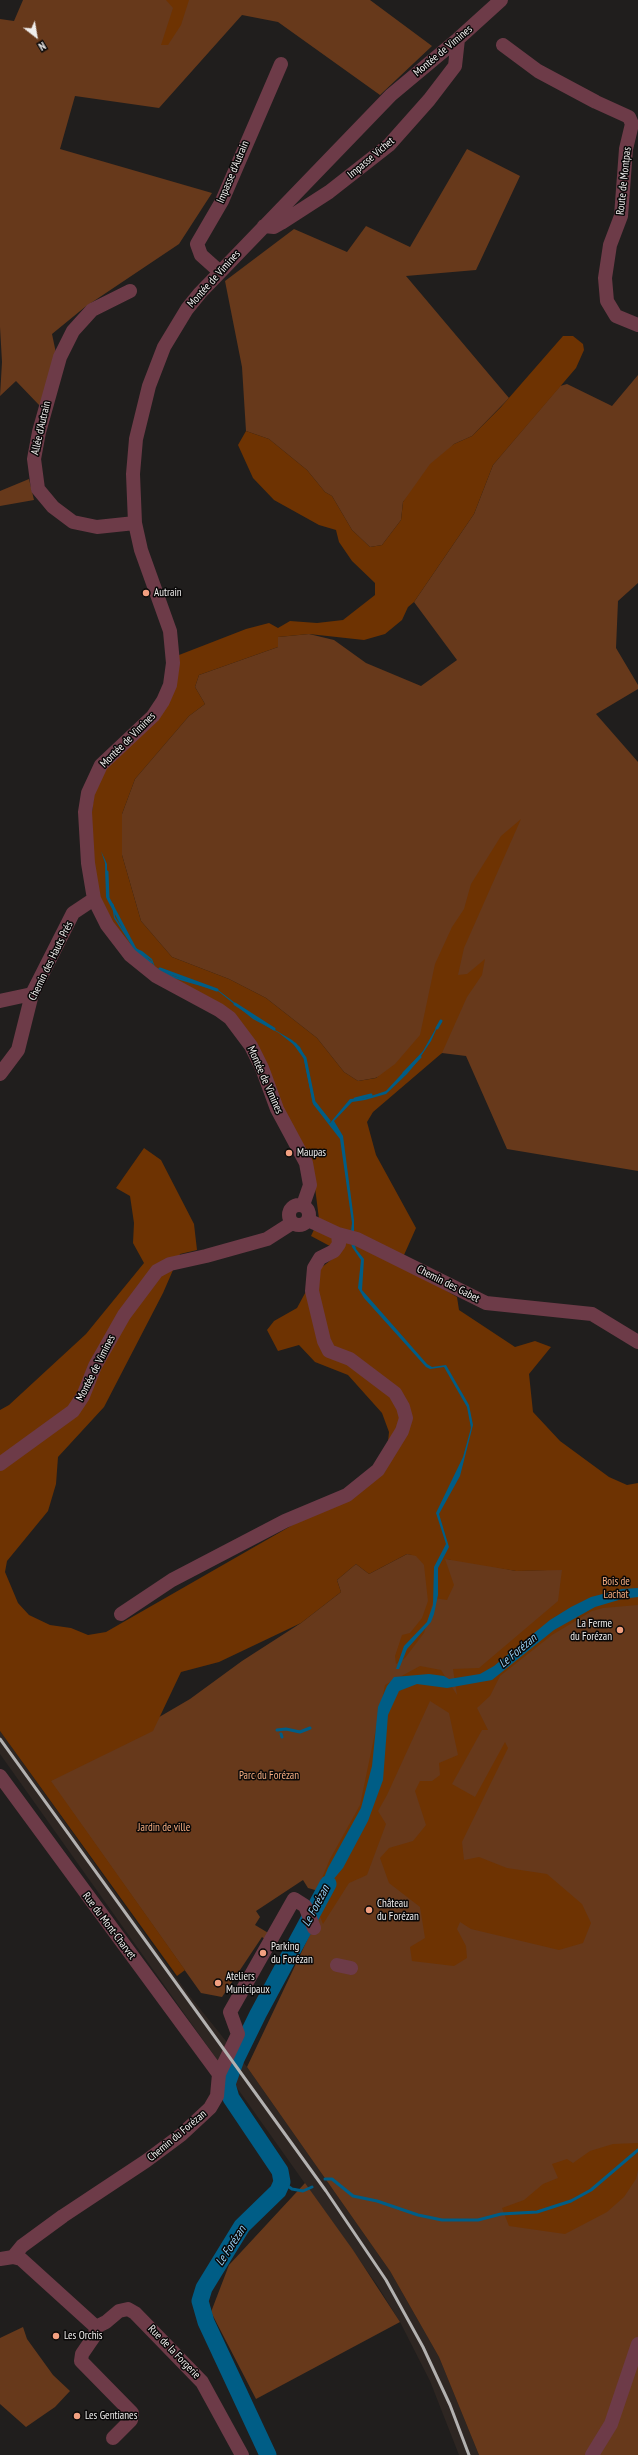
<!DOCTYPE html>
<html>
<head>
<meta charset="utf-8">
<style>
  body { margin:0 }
  #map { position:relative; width:638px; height:2455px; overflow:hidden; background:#201e1d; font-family:"PT Sans Narrow",sans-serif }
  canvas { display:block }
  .north { position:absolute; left:16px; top:16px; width:40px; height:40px; -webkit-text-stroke:3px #090808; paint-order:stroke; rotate:149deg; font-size:11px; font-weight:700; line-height:16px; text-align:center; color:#f0eeed }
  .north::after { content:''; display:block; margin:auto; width:14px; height:18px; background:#f0eeed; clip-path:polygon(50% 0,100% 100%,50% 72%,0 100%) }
</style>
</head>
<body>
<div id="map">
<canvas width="638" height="2455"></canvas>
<div class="north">N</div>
</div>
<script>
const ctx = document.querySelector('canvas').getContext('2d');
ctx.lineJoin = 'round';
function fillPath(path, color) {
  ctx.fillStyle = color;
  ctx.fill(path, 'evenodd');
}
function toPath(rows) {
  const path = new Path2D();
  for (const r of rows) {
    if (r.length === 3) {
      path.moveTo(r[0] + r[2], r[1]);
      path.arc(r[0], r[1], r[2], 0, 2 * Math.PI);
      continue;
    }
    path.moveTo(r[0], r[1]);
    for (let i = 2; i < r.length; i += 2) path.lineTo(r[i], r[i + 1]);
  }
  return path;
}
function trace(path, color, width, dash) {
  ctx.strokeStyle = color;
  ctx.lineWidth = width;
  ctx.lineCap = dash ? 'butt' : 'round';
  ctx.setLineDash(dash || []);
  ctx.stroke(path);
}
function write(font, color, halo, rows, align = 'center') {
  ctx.font = font + ' "PT Sans Narrow",sans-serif';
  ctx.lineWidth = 3;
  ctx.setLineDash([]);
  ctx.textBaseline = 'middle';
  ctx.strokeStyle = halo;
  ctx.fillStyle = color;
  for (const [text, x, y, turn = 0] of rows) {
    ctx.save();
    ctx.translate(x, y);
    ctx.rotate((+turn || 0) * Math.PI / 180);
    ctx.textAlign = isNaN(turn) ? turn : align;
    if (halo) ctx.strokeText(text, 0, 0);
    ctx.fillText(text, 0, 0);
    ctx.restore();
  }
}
const built = toPath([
  [0,1731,188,1994,247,2067,390,2271,439,2357,479,2455,459,2455,430,2381,400,2322,377,2285,0,1754]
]);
const green = toPath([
  [23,0,370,0,432,46,380,95,278,22,242,15,159,108,75,96,60,149,212,193,179,244,85,307,52,334,56,353,40,406,16,381,0,396,2,362,0,327,0,19,14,21],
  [467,149,520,176,476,270,406,276,509,398,472,436,454,444,403,502,401,520,382,545,370,547,352,530,332,496,325,492,307,470,269,439,246,431,242,367,225,281,294,229,347,252,366,226,410,247],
  [638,375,638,583,618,601,616,648,638,685,638,689,596,714,638,762,638,1171,507,1149,466,1056,442,1053,375,1078,358,1081,344,1072,317,1038,266,998,229,979,172,957,141,921,122,855,122,814,135,779,189,716,205,704,195,687,199,675,278,647,278,637,309,634,334,640,366,663,421,686,457,660,414,602,474,514,493,465,560,386,567,384,612,406],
  [29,479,34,500,0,506,0,491],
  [407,1554,472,1562,516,1571,638,1567,638,2455,479,2455,439,2357,390,2271,247,2067,329,1894,308,1888,303,1880,256,1911,260,1917,255,1925,270,1934,266,1940,262,1937,222,1997,201,1993,50,1781,190,1699,242,1661,301,1623,341,1592,337,1580,356,1564,369,1574],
  [305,2183,353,2250,400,2322,256,2399,211,2312,229,2265],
  [23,2327,27,2339,53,2375,70,2391,55,2407,26,2427,0,2404,0,2338]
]);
const forest = toPath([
  [166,0,189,0,181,25,168,45,161,45,173,8],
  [563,336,573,336,583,344,584,350,576,368,493,465,474,514,414,602,408,607,402,620,385,634,364,640,309,634,278,637,278,647,199,675,195,687,205,704,189,716,135,779,122,814,122,855,141,921,172,957,229,979,266,998,317,1038,344,1072,358,1081,376,1078,395,1064,420,1035,435,964,452,927,464,909,471,884,501,836,521,819,464,948,458,975,467,974,485,959,482,975,467,997,442,1053,373,1112,367,1122,376,1155,416,1228,404,1255,404,1266,457,1297,459,1310,515,1347,535,1341,551,1347,529,1374,533,1412,560,1441,609,1477,627,1485,638,1483,638,1605,603,1608,592,1611,552,1635,500,1676,490,1696,477,1708,488,1730,482,1730,452,1784,475,1797,505,1742,508,1748,462,1842,464,1860,479,1857,507,1868,547,1874,582,1904,591,1923,583,1943,559,1950,471,1929,460,1922,457,1929,466,1946,467,1958,454,1966,412,1961,410,1947,425,1938,420,1907,389,1883,380,1858,389,1848,413,1841,426,1825,415,1791,420,1781,432,1781,440,1775,439,1763,458,1755,449,1713,430,1701,387,1795,378,1811,386,1824,367,1875,349,1883,323,1924,313,1899,330,1859,360,1805,385,1685,420,1666,441,1670,457,1695,453,1669,479,1668,558,1601,562,1570,516,1571,445,1559,454,1585,447,1600,434,1598,424,1633,405,1658,396,1664,395,1656,402,1635,410,1633,422,1618,428,1601,424,1565,416,1556,407,1554,369,1574,356,1564,337,1580,341,1592,301,1623,219,1662,181,1672,153,1731,51,1781,185,1970,177,1976,0,1731,0,1410,9,1405,86,1334,144,1263,133,1243,134,1223,130,1196,116,1188,144,1148,161,1160,194,1224,197,1250,180,1254,163,1293,104,1407,58,1457,56,1484,48,1511,7,1561,5,1572,18,1603,29,1615,50,1625,71,1628,88,1635,106,1632,385,1472,389,1432,382,1413,348,1375,315,1362,299,1345,278,1351,267,1330,274,1321,297,1308,317,1271,341,1252,311,1236,319,1219,312,1164,235,1018,130,954,94,890,87,853,96,779,177,680,179,655,246,629,269,623,278,628,290,621,317,623,343,620,375,595,375,583,352,561,339,542,336,530,319,525,274,500,253,478,238,445,246,431,269,439,307,470,325,492,332,496,352,530,370,547,382,545,401,520,403,502,430,464,454,444,472,436,501,407],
  [638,2143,638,2170,636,2179,624,2197,607,2212,565,2234,509,2226,502,2208,524,2200,543,2184,558,2178,552,2164,567,2159,573,2163,590,2151,613,2144]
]);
const water = toPath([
  [101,851,107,864,107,897,114,905,115,917,135,948,142,951,152,959,155,967,174,976,218,990,256,1019,292,1040,300,1047,305,1057,313,1102,330,1123,350,1099,365,1098,386,1091,423,1051,440,1021,431,1041,417,1062,407,1074,386,1094,365,1100,352,1102,334,1121,343,1136,354,1220,354,1241,356,1249,364,1259,362,1290,427,1364,432,1367,446,1365,469,1405,473,1425,460,1476,439,1514,449,1547,438,1568,438,1595,434,1614,431,1622,407,1649,399,1669,396,1669,404,1646,427,1622,433,1605,434,1567,446,1544,436,1513,463,1457,471,1428,467,1407,444,1367,430,1369,426,1367,364,1298,358,1288,361,1260,352,1247,350,1239,352,1223,340,1139,313,1104,304,1059,298,1048,279,1033,253,1019,218,991,173,978,155,968,151,960,134,949,114,918,112,905,106,897,105,863],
  [638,1588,638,1597,622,1599,595,1607,554,1630,492,1680,447,1688,417,1684,399,1691,388,1715,383,1780,368,1821,343,1868,332,1881,321,1906,314,1902,328,1868,361,1808,372,1766,378,1707,387,1686,394,1677,429,1674,444,1676,449,1679,480,1674,494,1666,550,1620,571,1607,591,1597,622,1589]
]);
const stream = toPath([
  [107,872,108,898,135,949,151,963],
  [160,969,217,990],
  [235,1004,274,1029],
  [437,1028,441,1021],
  [295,1044,305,1058,314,1102,329,1121],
  [404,1073,420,1057],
  [355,1099,371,1095],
  [277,1730,286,1729,300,1732,310,1728],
  [281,1734,282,1737],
  [325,2179,332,2179,353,2196,377,2201,418,2215,442,2220,478,2220,501,2214,537,2212,571,2201,591,2190,638,2150],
  [282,2182,292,2189,303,2191,312,2187]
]);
const river = toPath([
  [268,2455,206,2322,200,2301,204,2288,242,2226,278,2191,282,2182,280,2171,231,2098,227,2084,236,2059,258,2014,328,1884]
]);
const minor = toPath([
  [503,45,538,71,596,102,629,117,632,124,626,149,621,216,610,245,605,278,607,301,616,316,638,325],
  [264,226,274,227,281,223,329,192,389,145,429,100,455,66,458,39],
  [220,272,201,255,197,244,222,201,281,64],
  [130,291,92,310,73,331,60,357,39,432,34,459,38,489,53,507,73,522,97,527,135,523],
  [0,1001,32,994],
  [0,1074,18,1050,32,994,73,913,94,899],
  [299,1215,10],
  [303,1205,310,1185,306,1163,277,1109,262,1068,251,1046,230,1018,219,1010,156,976,130,955,107,925,94,899,88,863,85,812,88,793,101,765,153,716,163,701,170,685,173,663,170,631,141,550,135,523,133,474,136,439,149,386,164,347,187,309,200,293,391,95,458,39,501,0],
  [308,1220,338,1234,357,1239,486,1303,592,1314,638,1342],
  [0,1464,73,1411,83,1396,95,1366,124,1315,157,1271,170,1264,206,1256,267,1239,292,1223],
  [121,1614,172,1580,285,1521,347,1495,378,1470,402,1431,406,1418,403,1407,395,1393,350,1359,329,1351,324,1341,312,1291,314,1268,320,1258,334,1251,339,1244,338,1234],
  [0,1776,219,2074],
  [337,1965,351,1968],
  [13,2257,22,2246,63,2216,146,2161,181,2135,210,2108,217,2096,219,2074,238,2034,230,2012,294,1899,305,1906,314,1928],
  [0,2259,13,2257,21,2259,96,2327,106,2322,119,2311,128,2309,135,2313,202,2382,242,2455],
  [96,2327,95,2335,82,2354,81,2361,132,2413,131,2420,113,2438],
  [592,2455,611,2424,638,2344]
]);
const rail = toPath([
  [0,1739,326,2191,386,2280,423,2347,450,2405,469,2455]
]);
const markers = [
  [146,593,4,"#f2a081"],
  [289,1153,4,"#f2a081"],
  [620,1630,4,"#f2a081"],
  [369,1910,4,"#f2a081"],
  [263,1953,4,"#f2a081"],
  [218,1983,4,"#f2a081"],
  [56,2336,4,"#f2a081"],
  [77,2416,4,"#f2a081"]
];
const streetNames = [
  ["Montée de Vimines",443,51,-40],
  ["Impasse Vichet",371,158,-40],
  ["Impasse d'Autrain",233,172,-67],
  ["Route de Montpas",624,181,-84],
  ["Montée de Vimines",214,279,-48],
  ["Allée d'Autrain",41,428,-77],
  ["Montée de Vimines",128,740,-45],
  ["Chemin des Hauts Prés",51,961,-64],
  ["Montée de Vimines",265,1080,66],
  ["Chemin des Gabet",448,1284,27],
  ["Montée de Vimines",96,1368,-63],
  ["Rue du Mont-Charvet",109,1926,53],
  ["Chemin du Forézan",177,2136,-40],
  ["Rue de la Forgerie",174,2352,46]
];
const poiNames = [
  ["Autrain",154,593],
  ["Maupas",297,1153],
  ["La Ferme",612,1624,"right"],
  ["du Forézan",612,1637,"right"],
  ["Château",377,1904],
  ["du Forézan",377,1917],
  ["Parking",271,1947],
  ["du Forézan",271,1960],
  ["Ateliers",226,1977],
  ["Municipaux",226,1990],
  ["Les Orchis",64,2336],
  ["Les Gentianes",85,2416]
];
const parkNames = [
  ["Bois de",616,1582],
  ["Lachat",616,1595],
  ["Parc du Forézan",269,1776],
  ["Jardin de ville",164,1828]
];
const waterNames = [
  ["Le Forézan",518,1651,-40],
  ["Le Forézan",316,1906,-62],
  ["Le Forézan",231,2246,-57]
];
fillPath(built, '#2e2622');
fillPath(green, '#67391b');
fillPath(forest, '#6e3302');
fillPath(water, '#005d86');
trace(stream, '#005d86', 3);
trace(river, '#005d86', 17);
trace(minor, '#6d3b48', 14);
trace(rail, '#b3b1b0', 3);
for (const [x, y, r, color] of markers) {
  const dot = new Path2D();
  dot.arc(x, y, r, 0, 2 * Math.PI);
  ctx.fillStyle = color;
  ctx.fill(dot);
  trace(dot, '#090808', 1.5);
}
write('11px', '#f0eeed', '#090808', streetNames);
write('11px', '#f0eeed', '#090808', poiNames, 'left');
write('11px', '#f5ad81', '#090808', parkNames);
write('italic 12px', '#96cff3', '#090808', waterNames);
</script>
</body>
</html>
